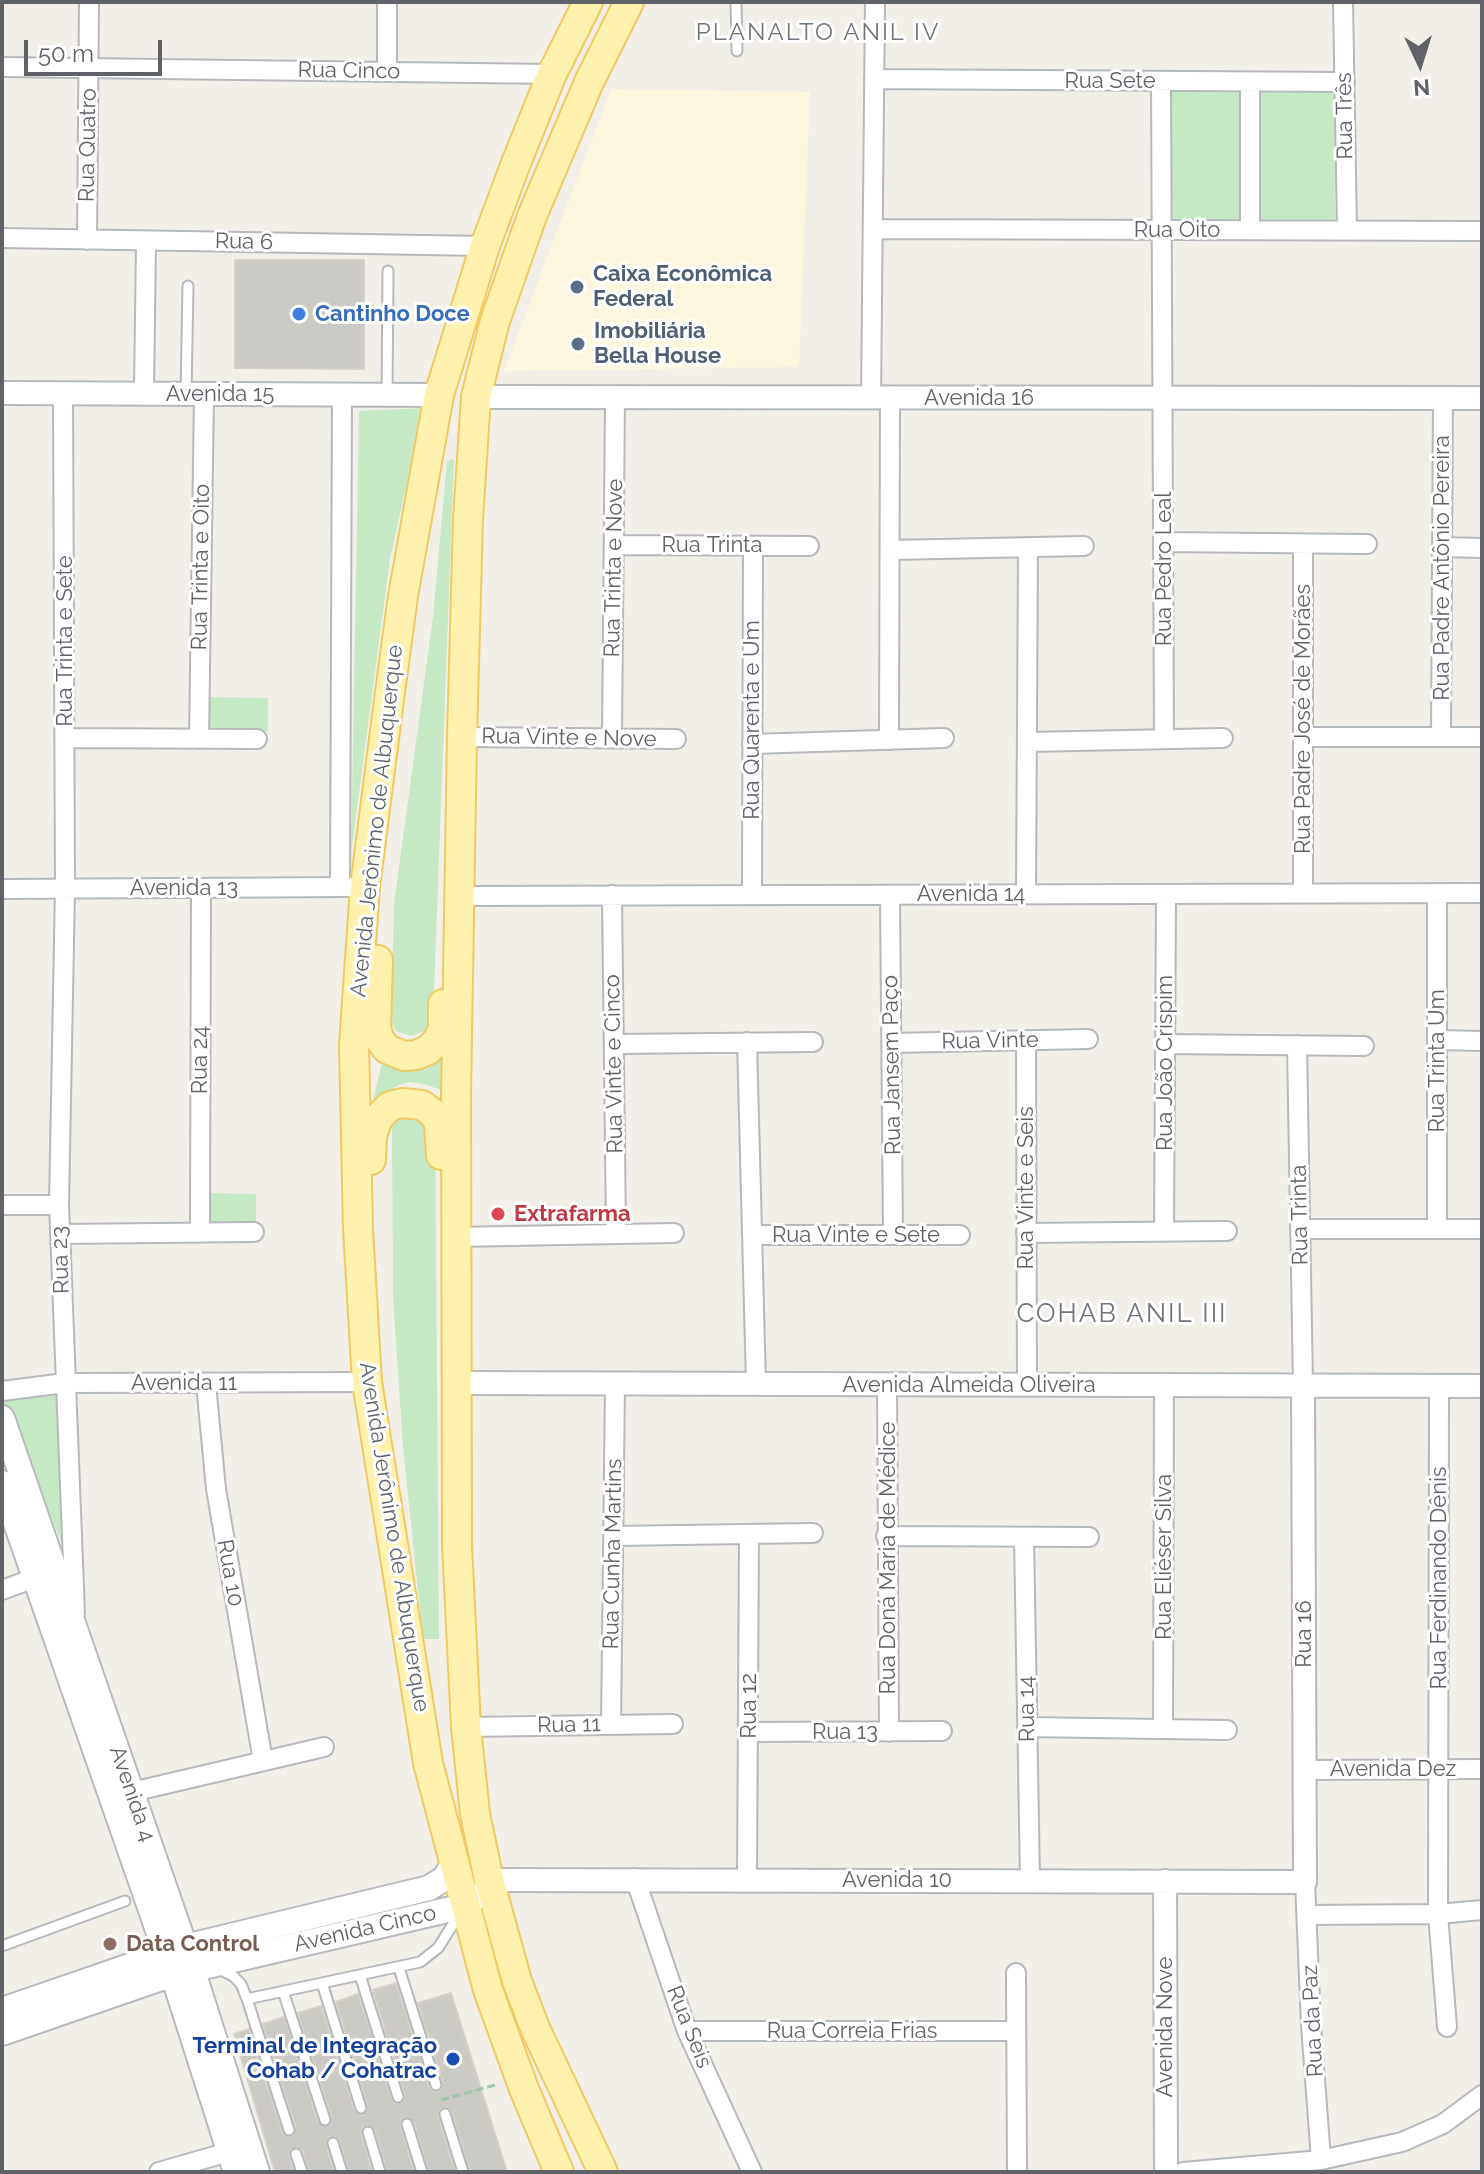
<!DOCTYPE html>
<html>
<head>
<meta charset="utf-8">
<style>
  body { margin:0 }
  #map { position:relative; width:1484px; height:2174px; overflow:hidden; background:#f1efe8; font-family:Raleway,sans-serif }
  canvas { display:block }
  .frame { position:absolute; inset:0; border:4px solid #5f6368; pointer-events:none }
  .north { position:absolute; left:1380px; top:24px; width:80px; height:80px; -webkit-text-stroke:6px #fff; paint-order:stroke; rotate:176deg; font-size:22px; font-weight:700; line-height:32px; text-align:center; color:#5f6368 }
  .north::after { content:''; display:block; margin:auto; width:28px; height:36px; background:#5f6368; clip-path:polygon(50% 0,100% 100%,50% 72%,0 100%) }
  .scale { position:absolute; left:24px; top:40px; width:138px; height:36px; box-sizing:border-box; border:4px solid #5f6368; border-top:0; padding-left:10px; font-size:24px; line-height:28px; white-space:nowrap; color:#5f6368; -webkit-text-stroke:6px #fff; paint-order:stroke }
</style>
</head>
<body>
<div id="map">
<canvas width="1484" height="2174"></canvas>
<div class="frame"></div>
<div class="north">N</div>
<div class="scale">50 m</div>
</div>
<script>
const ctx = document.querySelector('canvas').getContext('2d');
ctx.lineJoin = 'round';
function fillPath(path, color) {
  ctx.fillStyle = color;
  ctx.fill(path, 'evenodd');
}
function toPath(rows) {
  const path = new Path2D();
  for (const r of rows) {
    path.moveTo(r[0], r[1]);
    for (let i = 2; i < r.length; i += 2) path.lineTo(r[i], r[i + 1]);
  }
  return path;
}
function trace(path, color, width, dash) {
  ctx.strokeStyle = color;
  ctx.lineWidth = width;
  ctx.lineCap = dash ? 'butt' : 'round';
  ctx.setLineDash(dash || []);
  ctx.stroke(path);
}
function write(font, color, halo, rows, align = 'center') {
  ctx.font = font + ' Raleway,sans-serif';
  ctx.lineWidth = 6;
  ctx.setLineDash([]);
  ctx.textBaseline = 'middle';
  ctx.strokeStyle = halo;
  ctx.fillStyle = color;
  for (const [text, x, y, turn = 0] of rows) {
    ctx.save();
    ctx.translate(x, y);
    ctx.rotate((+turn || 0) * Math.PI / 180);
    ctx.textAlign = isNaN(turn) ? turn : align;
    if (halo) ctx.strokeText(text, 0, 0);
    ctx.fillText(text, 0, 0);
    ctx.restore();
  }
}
const commercial = toPath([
  [611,89,810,92,799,367,504,371]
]);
const green = toPath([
  [1170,91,1334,92,1335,223,1170,223],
  [424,408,390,559,351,854,359,411],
  [454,459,433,1017,427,1030,411,1036,396,1031,391,1021,394,904,433,617,447,461],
  [205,697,268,698,268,731,205,730],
  [446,1051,443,1091,428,1085,410,1082,399,1085,373,1101,383,1059],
  [401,1114,435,1124,439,1639,423,1639,403,1447,393,1297,392,1126],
  [211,1193,256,1194,256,1226,210,1225],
  [60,1388,77,1579,2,1400,29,1392]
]);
const building = toPath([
  [235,260,364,260,364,369,235,368,235,260],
  [396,1983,429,2087,435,2092,442,2089,443,2083,418,2003,451,1993,507,2172,470,2172,452,2112,446,2107,439,2110,438,2115,455,2172,429,2172,414,2122,408,2117,402,2118,400,2125,414,2172,387,2172,375,2130,369,2125,363,2126,361,2133,372,2172,349,2172,340,2141,334,2136,328,2137,326,2142,334,2172,309,2172,303,2151,297,2147,291,2149,289,2153,294,2172,275,2172,234,2034,249,2029,282,2132,287,2137,292,2137,296,2128,263,2024,284,2017,318,2122,327,2127,331,2124,332,2118,298,2013,321,2006,354,2110,359,2115,364,2115,368,2106,336,2002,358,1994,391,2099,396,2104,401,2104,405,2095,373,1990,396,1983]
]);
const path = toPath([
  [441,2100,495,2085]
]);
const service = toPath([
  [736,2,737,51],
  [186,394,188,286],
  [387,395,388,271],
  [2,1946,125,1901],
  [399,1968,436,2085],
  [219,1969,233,1976,241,1984,247,1999,289,2130],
  [360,1975,398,2097],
  [322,1983,361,2108],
  [283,1991,325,2120],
  [247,1999,420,1962,438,1948,460,1913],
  [445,2114,463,2172],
  [407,2124,422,2172],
  [368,2132,380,2172],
  [333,2143,342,2172],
  [296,2154,302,2172]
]);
const minor = toPath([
  [1343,2,1347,230],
  [2,67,552,74],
  [387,72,387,2],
  [874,79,1345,82],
  [1161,81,1164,739],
  [873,229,1482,231],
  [1250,230,1250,82],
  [2,238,485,246],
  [87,240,89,2],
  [63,393,65,888,59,1205,75,1613],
  [144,393,146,241],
  [871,398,875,2],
  [1164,542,1367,544],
  [615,545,809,546],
  [1303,545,1303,893],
  [1443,547,1482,548],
  [890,550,1084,546],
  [462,737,676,739],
  [1303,737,1482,737],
  [1441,737,1443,398],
  [66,738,257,739],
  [612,738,615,398],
  [199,739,204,394],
  [889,740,890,398],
  [1027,742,1223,738],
  [752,744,944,738],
  [340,887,342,394],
  [2,889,350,887],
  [1437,893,1437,1229],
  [1026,894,1028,547],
  [612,895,616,1234],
  [752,895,753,546],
  [890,895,893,1235],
  [460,896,1482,893],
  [1026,1040,1027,1385],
  [1437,1040,1482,1041],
  [747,1042,756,1384],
  [892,1043,1088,1039],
  [615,1044,813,1042],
  [1165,1044,1364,1046],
  [1297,1045,1303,1385],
  [2,1205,59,1205],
  [1300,1229,1482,1229],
  [1164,1232,1166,894],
  [200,1233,201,888],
  [1026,1233,1227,1231],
  [60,1234,254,1232],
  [752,1235,960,1235],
  [456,1237,674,1233],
  [206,1384,216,1489,263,1761],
  [887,1384,889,1732],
  [1439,1386,1438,1914,1447,2027],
  [2,1391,65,1383,367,1382],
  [613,1536,813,1533],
  [886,1536,1089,1537],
  [1024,1537,1030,1880],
  [2,1590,45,1574],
  [611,1725,615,1384],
  [466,1727,673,1724],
  [1027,1727,1227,1730],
  [1163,1729,1164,1385],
  [749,1732,942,1731],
  [1305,1770,1482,1769],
  [132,1792,324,1747],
  [635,1878,687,2031,752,2172],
  [747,1879,749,1534],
  [1305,1882,1311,2025,1321,2160],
  [1308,1915,1438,1914,1482,1910],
  [1016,1973,1017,2172],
  [687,2031,1016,2031],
  [159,2172,239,2149],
  [1183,2172,1321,2160,1402,2142,1443,2124,1482,2095]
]);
const tertiary = toPath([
  [2,393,439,395],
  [476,397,1482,398],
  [455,1383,1482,1386],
  [489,1880,1305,1882,1303,1385],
  [1165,1881,1166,2172]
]);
const secondary = toPath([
  [2,1418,185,1947,257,2172],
  [2,1483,166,1953,236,2172],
  [2,2010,185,1947,429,1888,445,1878,453,1864],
  [2,2033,173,1974,464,1906,478,1896]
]);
const primary = toPath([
  [378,960,376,1028,380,1040,387,1049,404,1056,416,1055,428,1050,437,1041,443,1029,443,1004],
  [371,1160,372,1136,378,1118,390,1106,402,1103,422,1105,434,1114,439,1124,441,1155],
  [559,2172,524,2089,488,1990,428,1763,367,1382,358,1229,354,1045,365,887,390,692,403,596,439,395,485,246,516,163,552,74,588,2],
  [603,2172,535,2028,517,1981,489,1880,475,1814,466,1727,457,1545,456,1095,462,737,468,519,476,397,495,321,532,216,589,82,629,2]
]);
const markers = [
  [577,287,8,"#5c6f8a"],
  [299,314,8,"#3f7fe0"],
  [578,344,8,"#5c6f8a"],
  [498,1214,8,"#e0444e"],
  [110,1944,8,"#8d6e63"],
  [453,2059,8,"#1a4fb4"]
];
const streetNames = [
  ["Rua Cinco",349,71,1],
  ["Rua Sete",1110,81],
  ["Rua Três",1345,116,-91],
  ["Rua Quatro",88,145,-89],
  ["Rua Oito",1177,230],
  ["Rua 6",244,242,1],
  ["Avenida 15",220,394],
  ["Avenida 16",979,398],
  ["Rua Trinta",712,545],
  ["Rua Trinta e Oito",201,567,-89],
  ["Rua Trinta e Nove",614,568,-89],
  ["Rua Padre Antônio Pereira",1442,568,-90],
  ["Rua Pedro Leal",1164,569,-90],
  ["Rua Trinta e Sete",65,641,-90],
  ["Rua Padre José de Morães",1303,719,-90],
  ["Rua Quarenta e Um",752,720,-90],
  ["Rua Vinte e Nove",569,738,1],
  ["Avenida Jerônimo de Albuquerque",377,821,-84],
  ["Avenida 13",184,888],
  ["Avenida 14",971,894],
  ["Rua Vinte",990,1041,-1],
  ["Rua 24",200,1060,-90],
  ["Rua Trinta Um",1437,1061,-90],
  ["Rua João Crispim",1165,1063,-90],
  ["Rua Vinte e Cinco",614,1064,-91],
  ["Rua Jansem Paço",892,1065,-91],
  ["Rua Vinte e Seis",1026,1188,-90],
  ["Rua Trinta",1300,1215,-91],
  ["Rua Vinte e Sete",856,1235],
  ["Rua 23",61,1260,-92],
  ["Avenida 11",184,1383],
  ["Avenida Almeida Oliveira",969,1385],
  ["Avenida Jerônimo de Albuquerque",394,1537,81],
  ["Rua Cunha Martins",613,1554,-89],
  ["Rua Eliéser Silva",1164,1557,-90],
  ["Rua Doná Maria de Médice",888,1558,-90],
  ["Rua 10",230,1573,80],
  ["Rua Ferdinando Dênis",1439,1578,-90],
  ["Rua 16",1304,1634,-90],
  ["Rua 12",749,1706,-90],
  ["Rua 14",1027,1709,-91],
  ["Rua 11",569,1725,-1],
  ["Rua 13",845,1732],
  ["Avenida Dez",1393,1769],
  ["Avenida 4",132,1794,71],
  ["Avenida 10",897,1880],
  ["Avenida Cinco",365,1929,-13],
  ["Rua da Paz",1313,2021,-93],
  ["Rua Seis",689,2027,68],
  ["Avenida Nove",1165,2027,-90],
  ["Rua Correia Frias",852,2031]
];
const serviceNames = [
  ["Caixa Econômica",593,274],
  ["Federal",593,299],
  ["Imobiliária",594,331],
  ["Bella House",594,356]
];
const shopNames = [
  ["Cantinho Doce",315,314]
];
const healthNames = [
  ["Extrafarma",514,1214]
];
const educationNames = [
  ["Data Control",126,1944]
];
const transitNames = [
  ["Terminal de Integração",437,2046],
  ["Cohab / Cohatrac",437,2071]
];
const neighbourhoodNames = [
  ["PLANALTO ANIL IV",818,33]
];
const quarterNames = [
  ["COHAB ANIL III",1122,1314]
];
fillPath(commercial, '#fef7e0');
fillPath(green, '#c5e8c5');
fillPath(building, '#cccac5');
trace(building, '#d6d1c6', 2);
trace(service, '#b5b8bc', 13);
trace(minor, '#b5b8bc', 22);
trace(tertiary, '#b5b8bc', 26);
trace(secondary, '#b6babf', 28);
trace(primary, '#f2c960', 32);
trace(path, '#9cc7a9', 3, [8, 4]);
trace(service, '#fff', 9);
trace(minor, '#fff', 18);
trace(tertiary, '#fff', 22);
trace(secondary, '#fff', 24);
trace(primary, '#fff2af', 28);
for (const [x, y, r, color] of markers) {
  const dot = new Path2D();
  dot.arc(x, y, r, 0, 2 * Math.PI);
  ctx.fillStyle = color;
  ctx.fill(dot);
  trace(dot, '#fff', 3);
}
write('22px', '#5f6368', '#fff', streetNames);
write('bold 22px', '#4e5e75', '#fff', serviceNames, 'left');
write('bold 22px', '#366cbe', '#fff', shopNames, 'left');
write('bold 22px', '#be3a42', '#fff', healthNames, 'left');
write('bold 22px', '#785e54', '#fff', educationNames, 'left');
write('bold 22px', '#164399', '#fff', transitNames, 'right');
ctx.letterSpacing = '2px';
write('24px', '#70757a', '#fff', neighbourhoodNames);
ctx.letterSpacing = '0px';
ctx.letterSpacing = '2px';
write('26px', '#70757a', '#fff', quarterNames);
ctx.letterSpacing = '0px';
</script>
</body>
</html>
